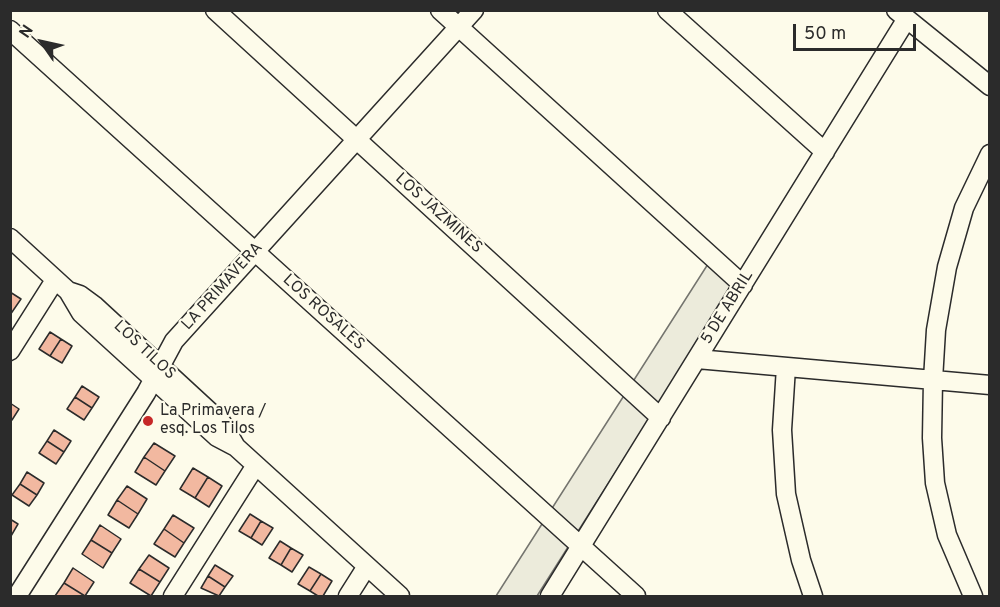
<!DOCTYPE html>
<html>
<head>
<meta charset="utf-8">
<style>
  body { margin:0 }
  #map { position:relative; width:1000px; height:607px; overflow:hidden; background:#fdfbea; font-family:Overpass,sans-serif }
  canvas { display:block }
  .frame { position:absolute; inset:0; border:12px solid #2b2b2b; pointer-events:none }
  .north { position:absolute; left:12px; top:12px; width:60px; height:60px; -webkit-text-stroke:4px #fdfbea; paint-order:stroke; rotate:304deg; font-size:16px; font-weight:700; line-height:24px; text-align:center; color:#2b2b2b }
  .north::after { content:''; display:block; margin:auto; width:21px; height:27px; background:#2b2b2b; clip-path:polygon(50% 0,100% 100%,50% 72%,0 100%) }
  .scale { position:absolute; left:793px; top:24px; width:123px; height:27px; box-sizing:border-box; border:3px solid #2b2b2b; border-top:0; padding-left:8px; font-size:18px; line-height:21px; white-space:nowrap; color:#2b2b2b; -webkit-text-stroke:4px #fdfbea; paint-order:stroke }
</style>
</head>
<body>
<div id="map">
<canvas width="1000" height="607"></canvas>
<div class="frame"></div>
<div class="north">N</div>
<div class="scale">50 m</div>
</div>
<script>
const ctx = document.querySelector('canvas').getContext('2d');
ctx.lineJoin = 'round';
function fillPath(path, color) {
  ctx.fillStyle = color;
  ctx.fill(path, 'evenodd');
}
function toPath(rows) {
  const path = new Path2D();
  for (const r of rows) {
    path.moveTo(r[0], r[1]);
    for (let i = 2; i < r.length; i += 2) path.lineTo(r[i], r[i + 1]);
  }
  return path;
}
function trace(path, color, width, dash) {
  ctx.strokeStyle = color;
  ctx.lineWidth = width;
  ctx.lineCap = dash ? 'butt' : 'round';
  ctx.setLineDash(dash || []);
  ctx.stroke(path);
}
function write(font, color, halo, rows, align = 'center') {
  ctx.font = font + ' Overpass,sans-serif';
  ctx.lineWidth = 4.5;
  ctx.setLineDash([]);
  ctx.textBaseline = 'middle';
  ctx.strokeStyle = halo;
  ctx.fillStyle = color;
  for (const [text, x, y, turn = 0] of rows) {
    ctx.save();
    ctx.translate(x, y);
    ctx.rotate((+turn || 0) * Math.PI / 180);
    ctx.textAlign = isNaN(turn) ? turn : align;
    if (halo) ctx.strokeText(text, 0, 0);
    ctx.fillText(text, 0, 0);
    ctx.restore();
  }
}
const green = toPath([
  [708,264,734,285,537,596,496,596,708,264]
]);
const building = toPath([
  [10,292,21,299,10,315,10,292],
  [50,332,61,339,50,356,39,349,50,332],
  [61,339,72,346,62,363,50,356,61,339],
  [82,386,99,397,92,408,75,397,82,386],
  [75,397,92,408,84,420,67,409,75,397],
  [10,403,19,409,12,420,10,420,10,403],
  [54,430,71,441,64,452,47,441,54,430],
  [47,441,64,452,56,464,39,453,47,441],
  [154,443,175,456,165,471,144,457,154,443],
  [144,457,165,471,156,485,135,472,144,457],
  [193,468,208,477,195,498,180,489,193,468],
  [27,472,44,483,37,495,20,484,27,472],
  [208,477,222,486,209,507,195,498,208,477],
  [20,484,37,495,29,506,12,495,20,484],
  [127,486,147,499,138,514,117,500,127,486],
  [117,500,138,514,129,528,108,515,117,500],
  [250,514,261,521,251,538,239,531,250,514],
  [173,515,194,528,184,543,164,529,173,515],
  [10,519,18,524,11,536,10,536,10,519],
  [261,521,273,528,262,545,251,538,261,521],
  [100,525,121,539,112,553,91,540,100,525],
  [164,529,184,543,175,557,154,544,164,529],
  [91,540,112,553,103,568,82,554,91,540],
  [280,541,291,548,281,565,269,558,280,541],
  [291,548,303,555,292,572,281,565,291,548],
  [149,555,169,568,160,582,139,569,149,555],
  [215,565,233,576,225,587,208,576,215,565],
  [309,567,321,574,310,591,298,584,309,567],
  [73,568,94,582,85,596,64,583,73,568],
  [139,569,160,582,151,596,130,583,139,569],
  [321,574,332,581,323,596,318,596,310,591,321,574],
  [208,576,225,587,219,596,201,588,208,576],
  [64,583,85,596,55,596,64,583]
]);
const minor = toPath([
  [215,10,661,418],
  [440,10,743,285],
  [667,10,825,152],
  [896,10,990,86],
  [10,30,636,596],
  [10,238,68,291,81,313,217,437,236,447],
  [68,291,80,295,95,306,222,423,236,447,400,596],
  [10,351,55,280],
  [697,359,990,385],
  [786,367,782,430,786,494,801,560,813,596],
  [17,596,146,393,174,341,474,10],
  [173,596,256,465],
  [348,596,367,566],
  [550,596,906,20],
  [973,596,947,535,935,483,932,438,933,380,936,330,947,267,964,208,990,154]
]);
const markers = [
  [148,421,6,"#c62828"]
];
const streetNames = [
  ["LOS JAZMINES",438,214,42],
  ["LA PRIMAVERA",223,287,-48],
  ["5 DE ABRIL",728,308,-58],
  ["LOS ROSALES",323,313,42],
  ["LOS TILOS",144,351,43]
];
const poiNames = [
  ["La Primavera /",160,412],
  ["esq. Los Tilos",160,430]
];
fillPath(green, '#ecebdb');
trace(green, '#74746e', 1.5);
fillPath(building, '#f2b8a0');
trace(building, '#2b2b2b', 1.5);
trace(minor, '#2b2b2b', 21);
trace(minor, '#fdfbea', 18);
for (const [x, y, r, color] of markers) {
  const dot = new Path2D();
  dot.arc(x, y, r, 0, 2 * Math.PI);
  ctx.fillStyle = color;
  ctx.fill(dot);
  trace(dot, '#fdfbea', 2);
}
write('16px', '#2b2b2b', '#fdfbea', streetNames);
write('16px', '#2b2b2b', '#fdfbea', poiNames, 'left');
</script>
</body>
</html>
